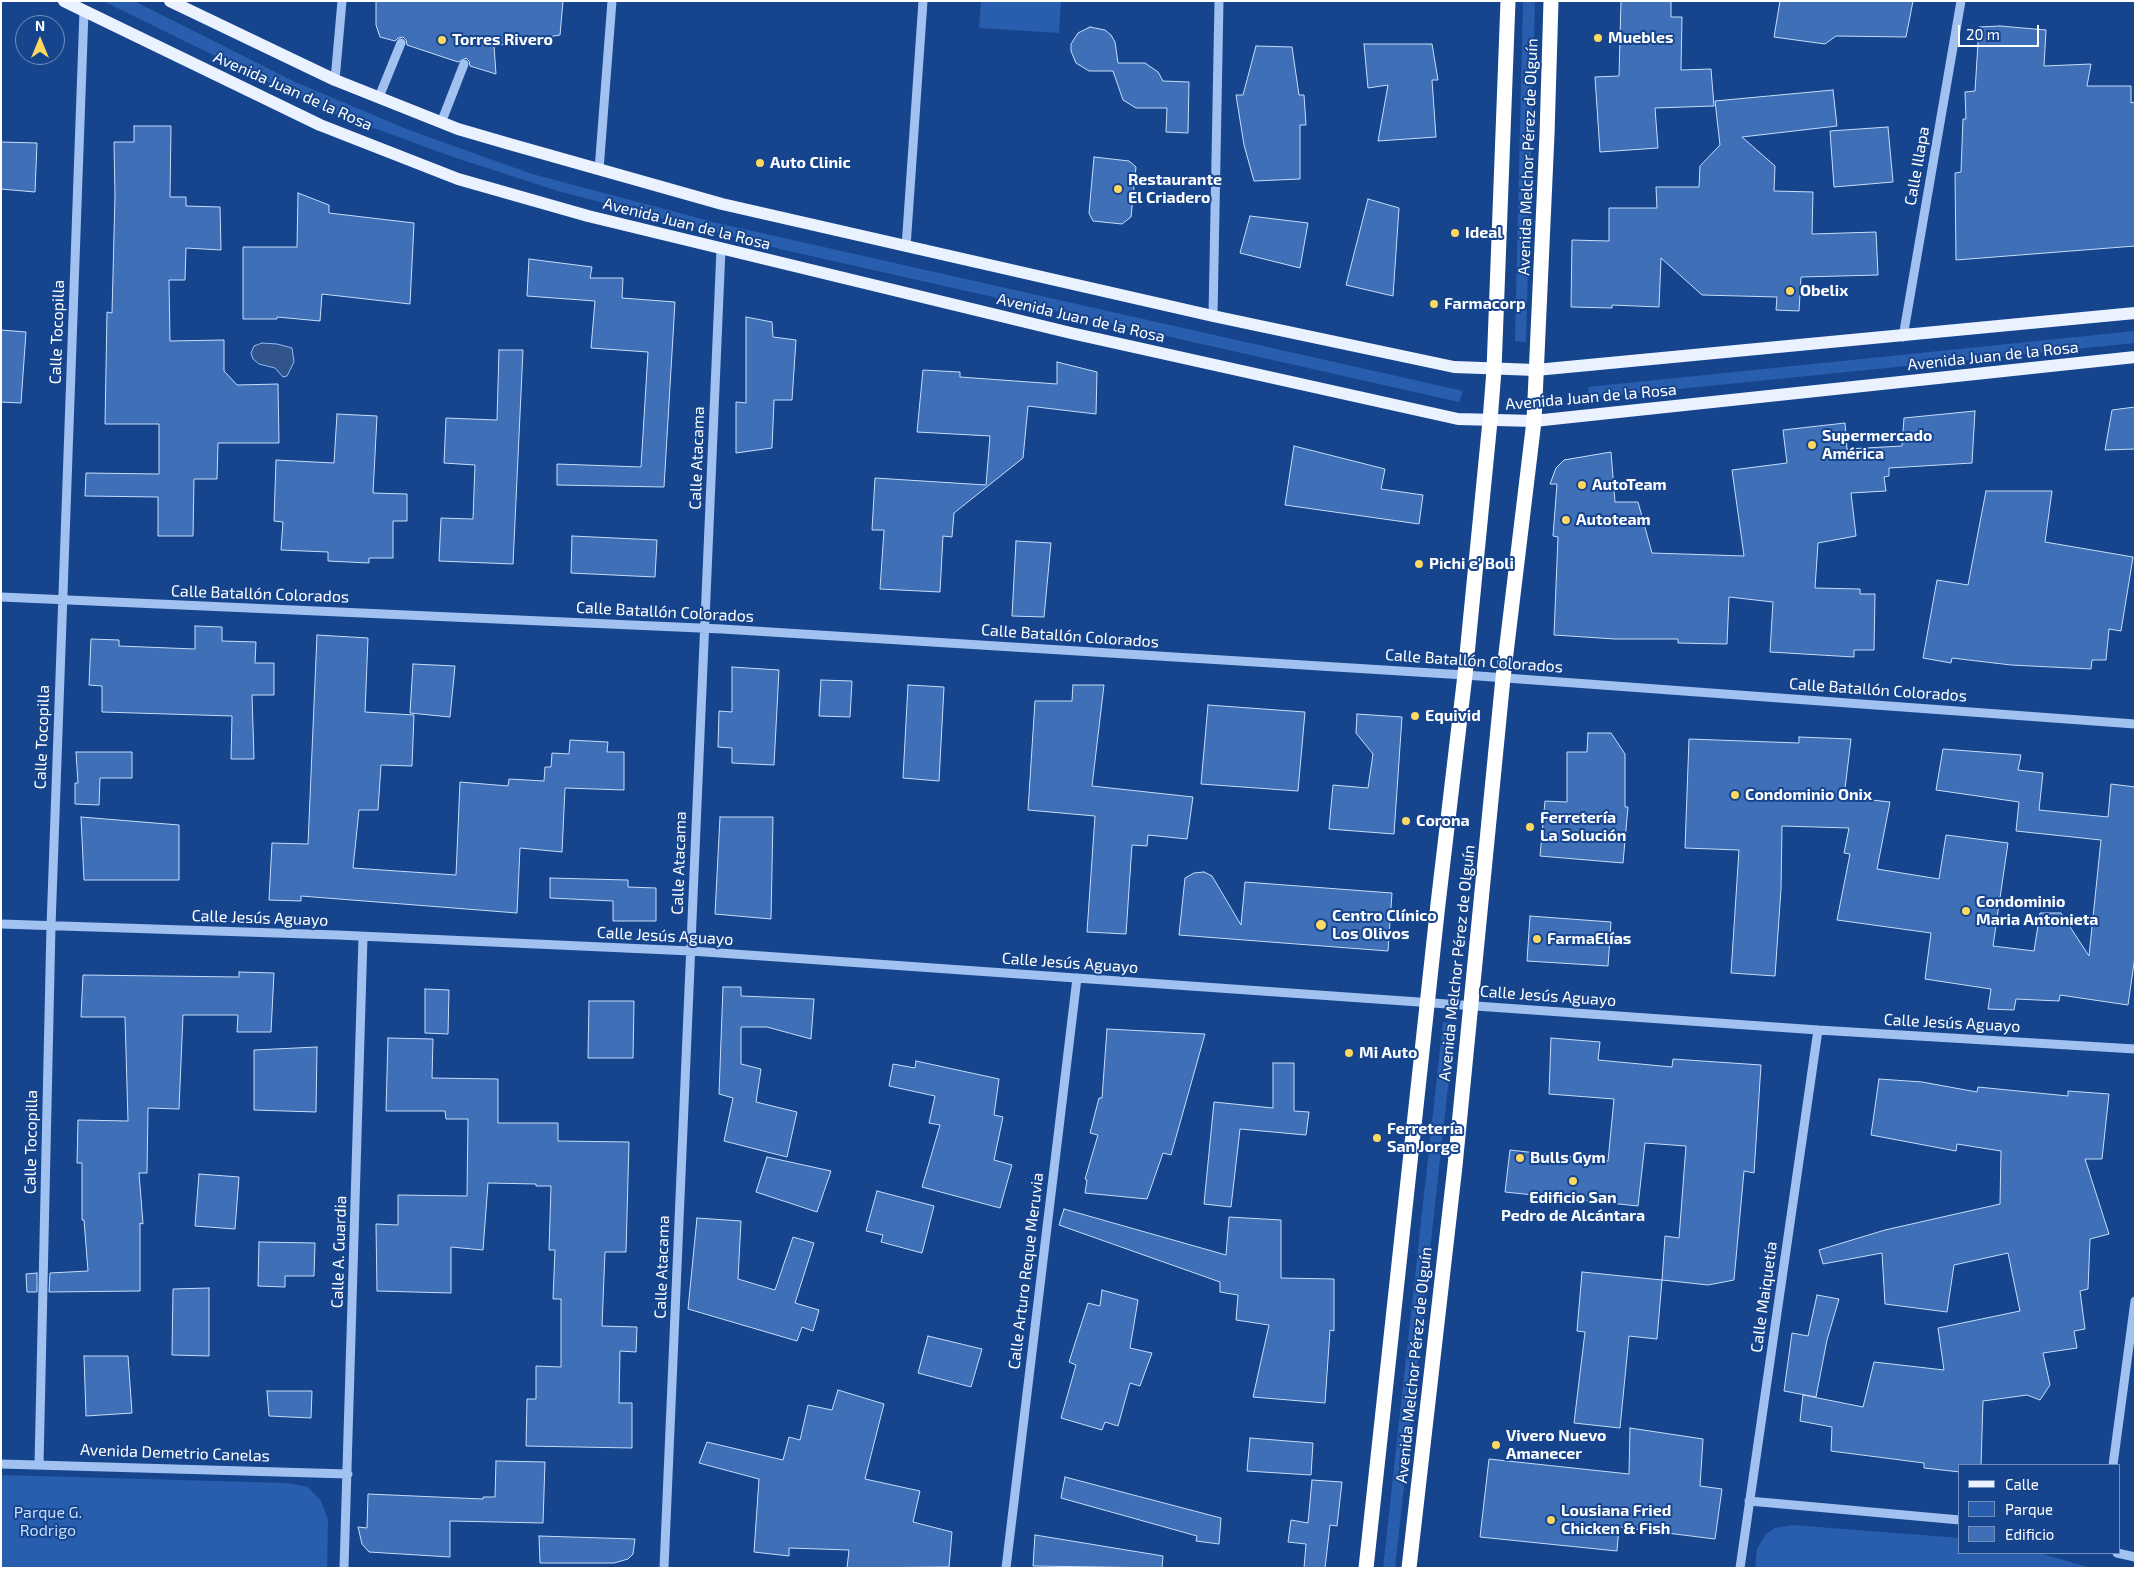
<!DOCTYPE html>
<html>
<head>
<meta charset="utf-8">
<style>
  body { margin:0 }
  #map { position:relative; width:2136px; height:1569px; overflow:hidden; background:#16458e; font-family:"Exo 2",sans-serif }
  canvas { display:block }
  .frame { position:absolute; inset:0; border:2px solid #fff; pointer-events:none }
  .legend { position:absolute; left:1958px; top:1464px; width:162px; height:90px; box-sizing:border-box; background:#16458e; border:1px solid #738fbb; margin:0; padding:6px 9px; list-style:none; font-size:15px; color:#fff }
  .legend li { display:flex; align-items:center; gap:10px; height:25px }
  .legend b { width:25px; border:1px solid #738fbb }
  .north { position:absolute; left:15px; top:15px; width:50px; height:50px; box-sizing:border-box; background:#16458e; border:1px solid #738fbb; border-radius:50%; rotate:0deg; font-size:14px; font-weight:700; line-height:20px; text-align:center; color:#fff }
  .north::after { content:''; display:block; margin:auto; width:18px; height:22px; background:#ffd860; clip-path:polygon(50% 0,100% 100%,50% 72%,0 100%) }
  .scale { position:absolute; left:1958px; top:25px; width:81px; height:22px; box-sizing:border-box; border:2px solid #fff; border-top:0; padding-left:6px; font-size:15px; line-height:18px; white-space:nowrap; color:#fff; -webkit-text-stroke:4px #16458e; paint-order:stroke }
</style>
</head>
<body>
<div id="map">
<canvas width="2136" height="1569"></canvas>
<div class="frame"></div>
<ul class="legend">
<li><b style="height:6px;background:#eaf1ff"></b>Calle</li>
<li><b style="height:14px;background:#285ead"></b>Parque</li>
<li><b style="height:14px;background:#3e6fb7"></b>Edificio</li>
</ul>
<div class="north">N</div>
<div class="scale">20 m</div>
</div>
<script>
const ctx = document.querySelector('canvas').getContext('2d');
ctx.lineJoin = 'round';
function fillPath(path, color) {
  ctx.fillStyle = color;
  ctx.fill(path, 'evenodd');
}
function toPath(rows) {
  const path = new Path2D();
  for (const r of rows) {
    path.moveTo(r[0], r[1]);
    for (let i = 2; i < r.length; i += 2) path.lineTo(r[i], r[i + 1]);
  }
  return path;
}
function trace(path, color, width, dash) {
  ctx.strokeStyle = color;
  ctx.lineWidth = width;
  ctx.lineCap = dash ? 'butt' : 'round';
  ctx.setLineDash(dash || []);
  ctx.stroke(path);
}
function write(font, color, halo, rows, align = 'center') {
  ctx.font = font + ' "Exo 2",sans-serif';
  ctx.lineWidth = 4;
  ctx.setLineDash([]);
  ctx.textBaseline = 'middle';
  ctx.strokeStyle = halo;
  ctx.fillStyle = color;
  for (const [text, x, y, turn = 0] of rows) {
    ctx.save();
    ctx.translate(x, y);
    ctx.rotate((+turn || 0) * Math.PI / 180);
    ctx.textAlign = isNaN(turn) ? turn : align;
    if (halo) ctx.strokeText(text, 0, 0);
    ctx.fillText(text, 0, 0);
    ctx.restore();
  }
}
const green = toPath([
  [103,1,134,1,295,82,409,130,532,174,717,223,1463,391,1459,402,780,249,558,191,456,158,327,111],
  [981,1,1061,1,1059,33,979,28],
  [1523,1,1535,1,1526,342,1515,341],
  [2135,331,2135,343,1589,398,1588,387],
  [1443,1022,1455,1023,1395,1568,1383,1568],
  [1,1475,288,1483,308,1487,321,1501,328,1520,327,1568,1,1568],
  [1792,1525,1960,1538,1960,1553,2039,1553,2091,1568,1755,1568,1757,1549,1766,1534,1775,1528]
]);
const water = toPath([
  [262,343,277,344,292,348,294,362,287,376,283,377,275,368,259,364,253,359,251,353,254,346,262,343]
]);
const building = toPath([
  [376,1,563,1,560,35,494,46,496,74,470,66,469,61,466,58,458,62,407,45,406,40,403,37,398,38,395,41,380,37,376,25,376,1],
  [1621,1,1671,1,1671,17,1682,17,1681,70,1711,69,1714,106,1655,108,1658,148,1600,152,1595,77,1619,76,1621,1],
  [1780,1,1913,1,1906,37,1836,36,1825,44,1774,37,1780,1],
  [2000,26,2046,30,2044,66,2091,64,2087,86,2131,86,2131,103,2135,102,2135,246,1956,260,1955,173,1961,172,1963,119,1966,119,1965,92,1975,91,1979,27,2000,26],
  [1090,27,1105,30,1111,35,1115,42,1118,63,1145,63,1158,72,1163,81,1189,82,1188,133,1166,132,1167,108,1136,108,1123,100,1113,71,1089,71,1076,63,1071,51,1071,44,1078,33,1090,27],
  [1364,44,1432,44,1438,80,1432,80,1436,137,1378,141,1388,85,1368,88,1364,44],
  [1256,46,1292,47,1299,95,1304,95,1306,125,1300,125,1300,179,1254,181,1244,145,1236,95,1243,95,1256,46],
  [1833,90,1837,126,1742,137,1775,166,1774,191,1813,192,1812,234,1876,232,1878,275,1801,277,1799,311,1776,310,1777,297,1702,295,1661,258,1659,307,1612,305,1612,308,1571,307,1572,240,1609,241,1609,208,1657,208,1656,187,1699,187,1700,166,1720,145,1715,101,1833,90],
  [134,126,171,126,170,197,186,197,186,206,220,207,221,250,186,248,185,280,169,280,170,341,224,340,224,371,237,385,278,384,279,443,218,443,217,479,194,479,193,536,158,536,158,497,85,496,86,473,159,474,159,424,105,424,107,312,112,313,115,196,114,142,134,142,134,126],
  [1888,127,1893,182,1834,187,1830,131,1888,127],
  [1,142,37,143,35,192,1,189,1,142],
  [1094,157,1129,161,1136,167,1131,217,1122,224,1093,221,1089,213,1094,157],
  [298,193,329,205,329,213,414,223,410,304,322,294,320,321,277,317,277,319,243,319,243,247,297,247,298,193],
  [1368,199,1399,208,1393,296,1346,285,1368,199],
  [1250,216,1308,223,1300,268,1240,253,1250,216],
  [529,259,592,267,590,278,623,278,622,298,675,302,664,487,557,485,557,464,641,467,648,352,591,348,595,301,527,296,529,259],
  [746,317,772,322,773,337,796,340,792,400,774,400,772,448,736,453,736,402,746,403,746,317],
  [1,330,26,332,21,403,1,402,1,330],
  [499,350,523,350,513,564,439,561,441,518,473,519,475,465,444,463,446,418,497,420,499,350],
  [1057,362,1097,372,1096,414,1028,406,1023,458,954,513,952,537,943,536,940,592,880,589,884,530,872,530,875,478,986,485,990,436,917,432,923,370,960,372,960,377,1057,384,1057,362],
  [2135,407,2135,449,2105,450,2112,410,2135,407],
  [1975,411,1972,463,1889,468,1889,476,1884,477,1886,491,1851,493,1856,536,1818,543,1815,588,1860,589,1860,594,1875,594,1874,650,1854,650,1854,657,1770,652,1773,602,1729,597,1727,644,1678,643,1678,639,1615,639,1554,635,1558,537,1553,536,1557,484,1550,484,1556,468,1564,460,1611,452,1615,502,1638,502,1652,553,1744,556,1732,470,1787,463,1783,430,1845,423,1847,449,1902,446,1904,418,1975,411],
  [337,414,377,416,373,493,407,494,407,521,393,521,393,558,369,558,369,563,328,561,328,552,281,550,283,522,274,521,276,460,334,463,337,414],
  [1294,446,1385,469,1381,489,1423,495,1419,524,1285,505,1294,446],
  [1986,491,2052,491,2045,542,2133,557,2121,631,2109,629,2106,660,2092,660,2091,669,2011,665,1952,658,1951,663,1923,658,1937,580,1968,585,1986,491],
  [572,536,657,540,655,577,571,573,572,536],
  [1016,541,1051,543,1044,617,1012,616,1016,541],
  [195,626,222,627,222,641,256,642,255,663,274,663,274,695,252,695,254,759,231,759,232,716,102,712,102,686,89,685,91,639,119,640,119,646,195,649,195,626],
  [317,635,368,638,365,712,414,715,412,766,381,765,378,810,359,810,353,868,456,875,460,782,508,786,509,779,544,781,545,767,551,767,552,753,569,754,570,740,608,742,607,752,624,752,624,790,565,788,562,852,520,848,517,913,301,896,301,901,269,900,272,843,308,844,317,635],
  [413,664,455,666,450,717,410,713,413,664],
  [732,667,779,670,774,765,732,763,732,748,718,747,719,711,732,712,732,667],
  [821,680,852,681,850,717,819,716,821,680],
  [908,685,944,687,939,781,903,778,908,685],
  [1073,685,1104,685,1092,786,1193,797,1187,839,1148,835,1147,846,1132,845,1126,934,1087,932,1095,816,1028,810,1035,701,1072,701,1073,685],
  [1208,705,1305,712,1298,791,1201,784,1208,705],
  [1357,714,1402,717,1394,834,1329,829,1333,785,1368,788,1373,754,1356,733,1357,714],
  [1588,733,1611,733,1625,754,1625,807,1628,807,1623,863,1540,856,1545,801,1567,802,1567,752,1587,752,1588,733],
  [1799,737,1851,739,1844,797,1890,802,1877,869,1939,879,1946,835,2008,843,1993,946,2034,951,2040,913,2061,913,2089,956,2101,840,2016,831,2019,802,1936,790,1943,749,2021,755,2018,770,2043,773,2039,810,2108,817,2111,784,2135,787,2135,956,2128,1005,2060,995,2059,1001,2016,999,2014,1010,1988,1009,1991,989,1925,979,1931,933,1837,920,1850,854,1844,853,1849,828,1782,826,1781,889,1775,976,1731,973,1739,850,1685,848,1689,739,1799,743,1799,737],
  [76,752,132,752,132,778,100,778,99,805,75,804,75,783,78,783,76,752],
  [81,817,179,825,179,880,84,880,81,817],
  [720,817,773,817,771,919,715,914,720,817],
  [1204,872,1212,876,1241,925,1245,882,1392,893,1388,951,1179,935,1185,878,1194,873,1204,872],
  [550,878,628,880,628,887,656,888,656,921,613,921,613,901,550,898,550,878],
  [1530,916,1611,922,1608,966,1527,961,1530,916],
  [239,972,274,973,271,1032,237,1032,238,1015,183,1015,179,1109,148,1108,147,1173,139,1173,143,1224,140,1223,140,1291,49,1292,50,1273,88,1271,84,1220,82,1220,82,1163,77,1163,78,1120,128,1121,125,1017,81,1017,83,975,239,977,239,972],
  [723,987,741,987,741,996,814,999,811,1039,767,1027,741,1027,741,1064,761,1069,756,1102,797,1112,787,1157,724,1141,733,1098,719,1094,723,987],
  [425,989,449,990,448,1034,425,1033,425,989],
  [589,1001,634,1001,633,1058,588,1058,589,1001],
  [1107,1029,1205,1034,1171,1155,1163,1153,1147,1199,1085,1193,1087,1180,1085,1179,1098,1135,1090,1133,1099,1098,1102,1098,1107,1029],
  [388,1038,433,1039,432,1078,498,1079,498,1123,558,1123,558,1141,629,1142,626,1252,605,1252,602,1326,637,1327,636,1352,620,1351,619,1403,632,1403,632,1448,526,1446,527,1399,536,1399,536,1366,561,1367,561,1299,553,1299,555,1250,549,1250,551,1186,536,1186,536,1184,488,1183,483,1250,451,1247,451,1293,377,1291,376,1224,398,1225,398,1195,467,1196,468,1119,446,1119,445,1111,386,1111,388,1038],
  [1551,1038,1600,1042,1598,1060,1672,1067,1673,1059,1761,1065,1754,1173,1744,1171,1734,1280,1708,1285,1662,1280,1665,1236,1679,1238,1686,1146,1645,1143,1638,1206,1505,1192,1510,1150,1608,1161,1614,1099,1549,1094,1551,1038],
  [317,1047,316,1112,254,1110,254,1050,317,1047],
  [916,1061,999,1079,994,1115,1003,1117,994,1160,1012,1165,1000,1208,922,1187,940,1125,929,1123,935,1096,889,1086,893,1064,915,1068,916,1061],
  [1273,1063,1294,1063,1294,1111,1309,1112,1306,1135,1240,1129,1231,1207,1204,1204,1214,1102,1273,1108,1273,1063],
  [1879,1079,1922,1082,1977,1092,1978,1087,2068,1096,2068,1091,2109,1094,2102,1159,2085,1159,2109,1234,2090,1239,2088,1289,2080,1291,2085,1329,2074,1331,2077,1348,2043,1353,2050,1385,2040,1400,2027,1395,1983,1401,1981,1465,1960,1465,1960,1472,1924,1468,1924,1463,1831,1451,1832,1427,1800,1421,1803,1395,1863,1407,1874,1362,1944,1370,1938,1328,2020,1311,2008,1253,1954,1265,1947,1312,1885,1304,1882,1253,1823,1264,1819,1250,1885,1230,2000,1204,2001,1151,1957,1144,1956,1151,1871,1135,1879,1079],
  [767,1157,831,1171,817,1212,756,1192,767,1157],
  [199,1174,239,1177,235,1229,195,1226,199,1174],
  [877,1191,934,1206,922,1253,881,1242,883,1235,866,1231,877,1191],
  [1064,1209,1226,1255,1229,1217,1281,1220,1281,1278,1334,1279,1334,1331,1330,1330,1325,1403,1253,1397,1269,1325,1236,1320,1238,1295,1220,1292,1220,1282,1059,1225,1064,1209],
  [697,1218,741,1221,738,1279,775,1290,793,1237,814,1243,795,1303,819,1310,813,1331,802,1327,797,1341,688,1309,697,1218],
  [259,1242,315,1243,314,1276,285,1276,285,1287,258,1286,259,1242],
  [1582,1272,1662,1280,1657,1339,1629,1336,1620,1428,1574,1423,1585,1332,1577,1331,1582,1272],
  [37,1273,37,1292,27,1292,26,1274,37,1273],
  [209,1288,209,1356,172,1355,173,1289,209,1288],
  [1102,1290,1138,1300,1130,1348,1152,1353,1140,1386,1130,1383,1118,1426,1105,1422,1102,1430,1061,1418,1076,1365,1069,1362,1088,1303,1100,1306,1102,1290],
  [1817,1295,1839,1299,1827,1340,1816,1397,1784,1391,1792,1333,1808,1336,1817,1295],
  [928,1336,982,1349,971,1387,918,1373,928,1336],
  [84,1356,128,1356,132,1413,86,1416,84,1356],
  [838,1390,884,1404,865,1479,920,1491,913,1522,952,1532,949,1567,847,1568,849,1550,789,1548,789,1556,754,1552,759,1479,699,1463,707,1442,783,1460,789,1437,800,1440,808,1405,832,1410,838,1390],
  [267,1391,312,1391,311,1418,269,1416,267,1391],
  [1630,1428,1703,1439,1700,1486,1722,1489,1715,1539,1619,1527,1617,1551,1480,1537,1489,1459,1629,1474,1630,1428],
  [1250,1438,1313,1443,1311,1475,1247,1471,1250,1438],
  [496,1461,545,1462,543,1523,450,1521,450,1557,369,1552,362,1544,358,1527,367,1528,368,1494,483,1499,483,1497,495,1497,496,1461],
  [1065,1477,1221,1518,1219,1544,1196,1541,1197,1536,1061,1498,1065,1477],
  [1312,1480,1342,1482,1337,1526,1330,1525,1325,1568,1304,1568,1306,1544,1288,1542,1291,1520,1308,1523,1312,1480],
  [1035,1535,1163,1556,1162,1568,1033,1566,1035,1535],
  [539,1536,635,1539,633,1554,628,1559,614,1563,540,1563,539,1536]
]);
const minor = toPath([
  [335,80,342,1],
  [379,97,401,43],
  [441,123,464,64],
  [599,170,612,1],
  [906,247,923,1],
  [1213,316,1219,1],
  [1903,337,1961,1],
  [1,597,722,629,1465,675,2135,724],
  [1,924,337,935,691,951,1818,1030,2135,1049],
  [1,1464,348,1474],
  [39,1465,51,926,84,11],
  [2113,1465,2135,1301],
  [1749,1501,1960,1520],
  [2117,1553,2135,1557],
  [344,1568,363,937],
  [664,1568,721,249],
  [1006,1568,1077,978],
  [1740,1568,1818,1030]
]);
const major = toPath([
  [64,1,320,125,458,179,588,216,1071,333,1458,419,1534,421,2135,357],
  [170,1,335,80,458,129,506,143,722,204,1213,316,1454,367,1536,370,2135,313]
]);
const highway = toPath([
  [1366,1568,1438,904,1465,675,1490,421,1494,370,1508,1],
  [1409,1568,1455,1166,1503,678,1534,421,1547,135,1551,1]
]);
const markers = [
  [1598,38,5,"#ffd860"],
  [442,40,5,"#ffd860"],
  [760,163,5,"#ffd860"],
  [1118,189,5,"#ffd860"],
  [1455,233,5,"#ffd860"],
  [1790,291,5,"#ffd860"],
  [1434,304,5,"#ffd860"],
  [1812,445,5,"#ffd860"],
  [1582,485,5,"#ffd860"],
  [1566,520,5,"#ffd860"],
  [1419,564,5,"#ffd860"],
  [1415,716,5,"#ffd860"],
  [1735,795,5,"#ffd860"],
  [1406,821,5,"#ffd860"],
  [1530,827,5,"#ffd860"],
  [1966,911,5,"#ffd860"],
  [1321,925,6,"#ffd860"],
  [1537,939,5,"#ffd860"],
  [1349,1053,5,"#ffd860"],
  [1377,1138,5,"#ffd860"],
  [1520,1158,5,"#ffd860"],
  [1573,1181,5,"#ffd860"],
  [1496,1445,5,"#ffd860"],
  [1551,1520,5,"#ffd860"]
];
const poiNames = [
  ["Muebles",1608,38],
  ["Torres Rivero",452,40],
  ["Auto Clinic",770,163],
  ["Restaurante",1128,180],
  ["El Criadero",1128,198],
  ["Ideal",1465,233],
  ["Obelix",1800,291],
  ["Farmacorp",1444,304],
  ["Supermercado",1822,436],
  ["América",1822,454],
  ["AutoTeam",1592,485],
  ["Autoteam",1576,520],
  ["Pichi e' Boli",1429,564],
  ["Equivid",1425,716],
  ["Condominio Onix",1745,795],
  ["Ferretería",1540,818],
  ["La Solución",1540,836],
  ["Corona",1416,821],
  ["Condominio",1976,902],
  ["Maria Antonieta",1976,920],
  ["Centro Clínico",1332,916],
  ["Los Olivos",1332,934],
  ["FarmaElías",1547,939],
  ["Mi Auto",1359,1053],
  ["Ferretería",1387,1129],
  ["San Jorge",1387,1147],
  ["Bulls Gym",1530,1158],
  ["Edificio San",1573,1198,"center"],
  ["Pedro de Alcántara",1573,1216,"center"],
  ["Vivero Nuevo",1506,1436],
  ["Amanecer",1506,1454],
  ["Lousiana Fried",1561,1511],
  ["Chicken & Fish",1561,1529]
];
const streetNames = [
  ["Avenida Juan de la Rosa",293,91,24],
  ["Avenida Melchor Pérez de Olguín",1528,157,-88],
  ["Calle Illapa",1917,166,-80],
  ["Avenida Juan de la Rosa",687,224,14],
  ["Avenida Juan de la Rosa",1081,318,13],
  ["Calle Tocopilla",57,332,-88],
  ["Avenida Juan de la Rosa",1993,356,-6],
  ["Avenida Juan de la Rosa",1591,397,-5],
  ["Calle Atacama",697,458,-88],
  ["Calle Batallón Colorados",260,594,2],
  ["Calle Batallón Colorados",665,612,3],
  ["Calle Batallón Colorados",1070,636,4],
  ["Calle Batallón Colorados",1474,661,4],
  ["Calle Batallón Colorados",1878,690,4],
  ["Calle Tocopilla",42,737,-88],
  ["Calle Atacama",679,863,-88],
  ["Calle Jesús Aguayo",260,918,2],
  ["Calle Jesús Aguayo",665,936,3],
  ["Calle Jesús Aguayo",1070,963,4],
  ["Avenida Melchor Pérez de Olguín",1457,963,-84],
  ["Calle Jesús Aguayo",1548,996,4],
  ["Calle Jesús Aguayo",1952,1023,3],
  ["Calle Tocopilla",31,1142,-89],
  ["Calle A. Guardia",339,1252,-88],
  ["Calle Atacama",662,1267,-88],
  ["Calle Arturo Reque Meruvia",1026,1271,-83],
  ["Calle Maiquetía",1764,1297,-82],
  ["Avenida Melchor Pérez de Olguín",1414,1365,-84],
  ["Avenida Demetrio Canelas",175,1453,2]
];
const parkNames = [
  ["Parque G.",48,1513],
  ["Rodrigo",48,1531]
];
fillPath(green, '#285ead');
fillPath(water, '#31548a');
trace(water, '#93bbf2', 1);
fillPath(building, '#3e6fb7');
trace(building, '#c7ddfb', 1);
trace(minor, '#a1c1f0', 9);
trace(major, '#eaf1ff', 12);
trace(highway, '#fff', 15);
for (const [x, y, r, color] of markers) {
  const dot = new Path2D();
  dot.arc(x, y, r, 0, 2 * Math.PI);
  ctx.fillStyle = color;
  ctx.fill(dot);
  trace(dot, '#16458e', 2);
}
write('bold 16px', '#fff', '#16458e', poiNames, 'left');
write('16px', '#fff', '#16458e', streetNames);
write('16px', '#c7ddfb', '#16458e', parkNames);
</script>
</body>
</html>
